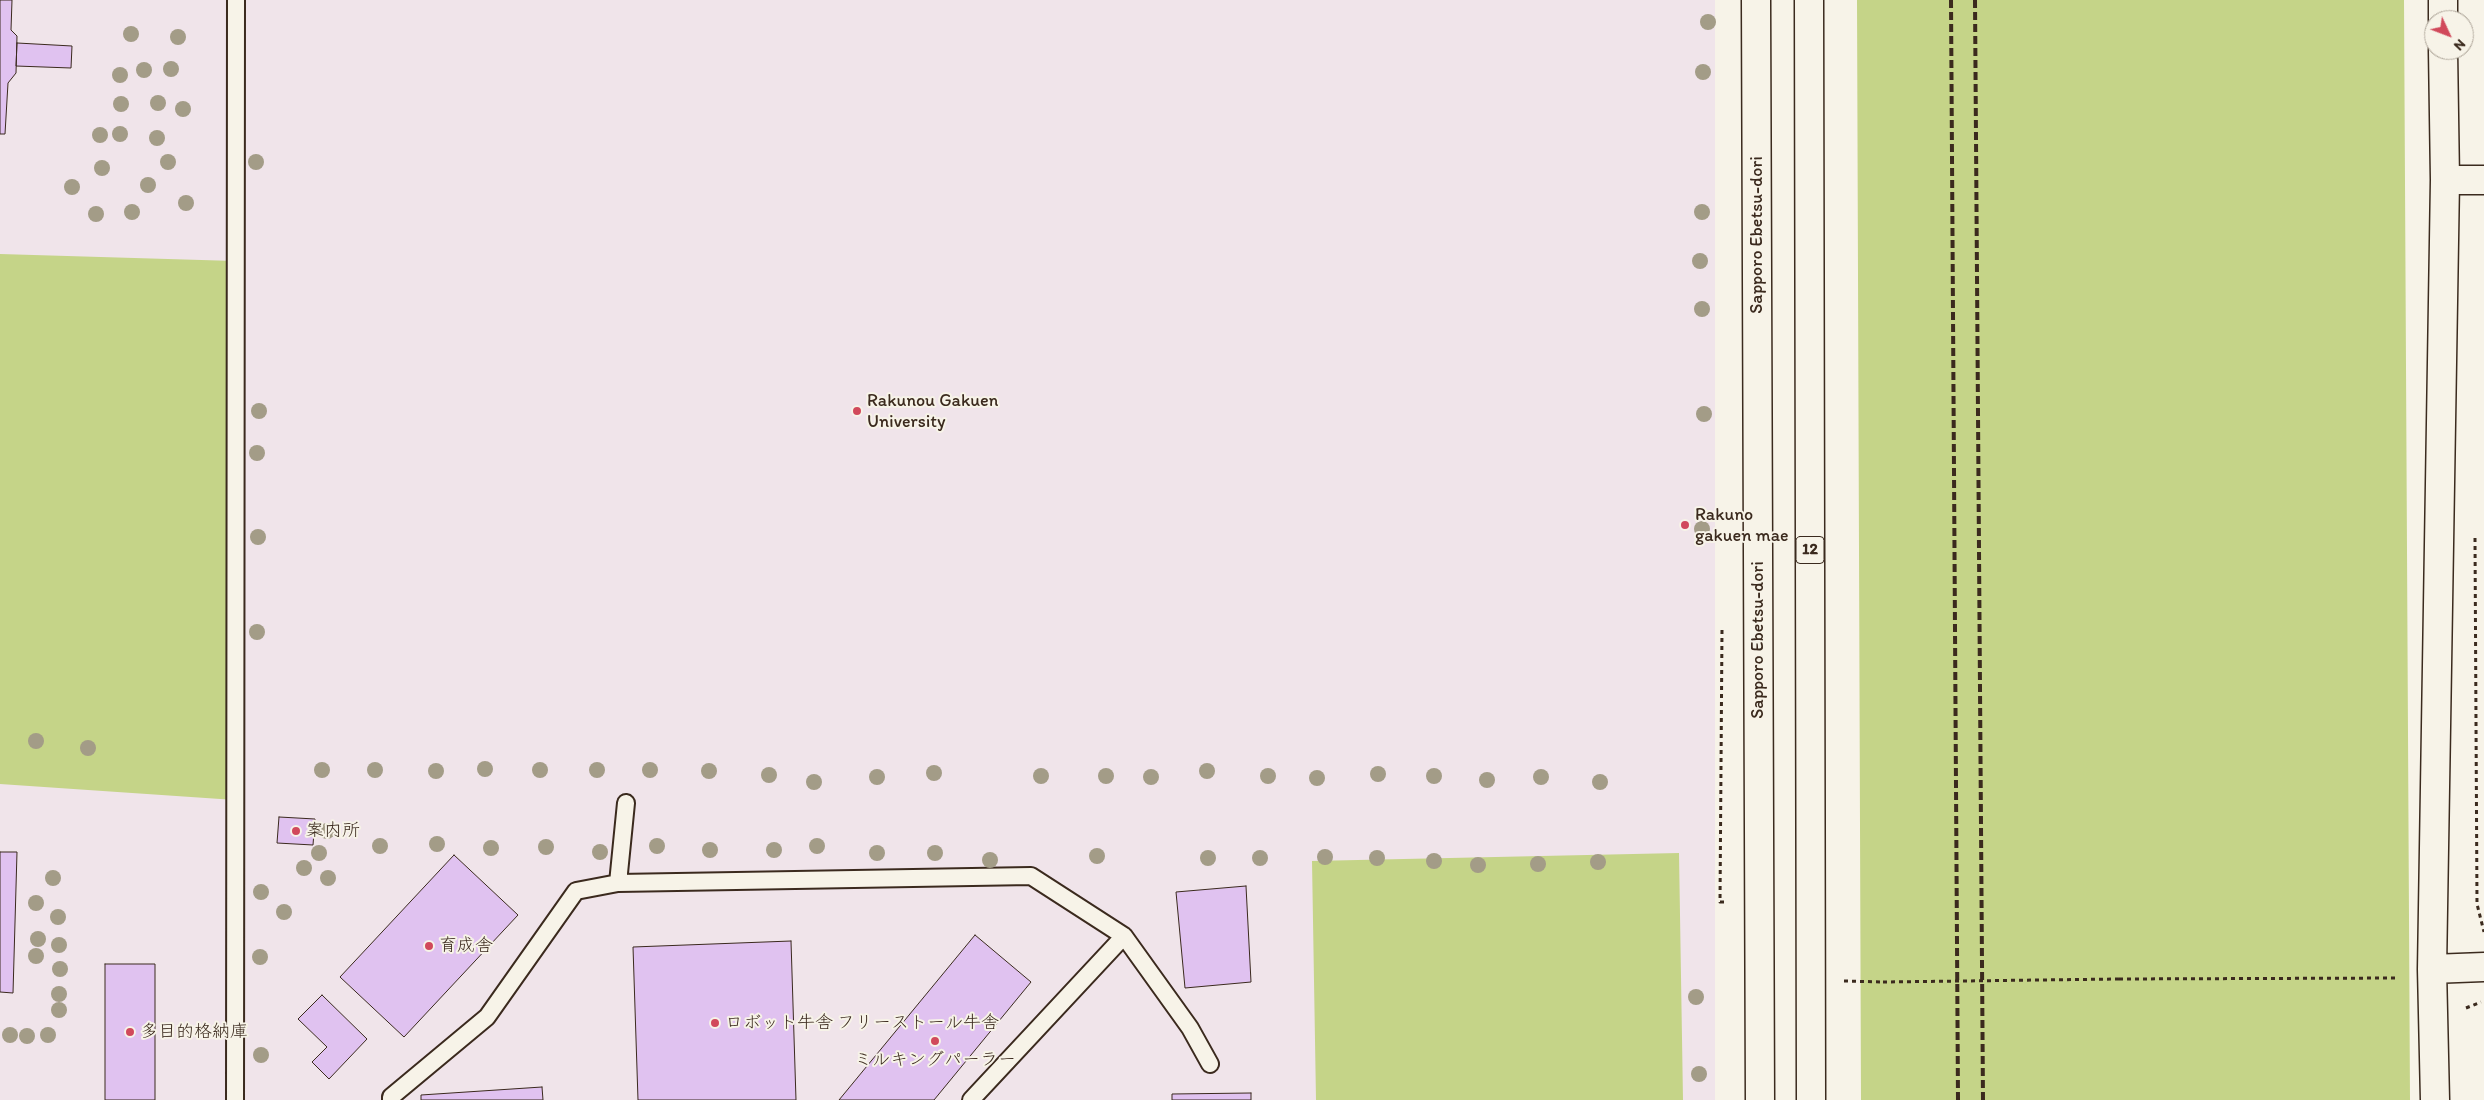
<!DOCTYPE html>
<html>
<head>
<meta charset="utf-8">
<style>
  body { margin:0 }
  #map { position:relative; width:2484px; height:1100px; overflow:hidden; background:#f7f3e8; font-family:Itim,sans-serif }
  canvas { display:block }
  .north { position:absolute; left:2424px; top:10px; width:50px; height:50px; box-sizing:border-box; background:#f7f3e8; border:1px solid #aca397; border-radius:50%; rotate:133deg; font-size:14px; font-weight:700; line-height:20px; text-align:center; color:#3b2a1e }
  .north::after { content:''; display:block; margin:auto; width:18px; height:22px; background:#d1495b; clip-path:polygon(50% 0,100% 100%,50% 72%,0 100%) }
</style>
</head>
<body>
<div id="map">
<canvas width="2484" height="1100"></canvas>
<div class="north">N</div>
</div>
<script>
const ctx = document.querySelector('canvas').getContext('2d');
ctx.lineJoin = 'round';
function fillPath(path, color) {
  ctx.fillStyle = color;
  ctx.fill(path, 'evenodd');
}
function toPath(rows) {
  const path = new Path2D();
  for (const r of rows) {
    path.moveTo(r[0], r[1]);
    for (let i = 2; i < r.length; i += 2) path.lineTo(r[i], r[i + 1]);
  }
  return path;
}
function trace(path, color, width, dash) {
  ctx.strokeStyle = color;
  ctx.lineWidth = width;
  ctx.lineCap = dash ? 'butt' : 'round';
  ctx.setLineDash(dash || []);
  ctx.stroke(path);
}
function write(font, color, halo, rows, align = 'center') {
  ctx.font = font + ' Itim,"Klee One",sans-serif';
  ctx.lineWidth = 4;
  ctx.setLineDash([]);
  ctx.textBaseline = 'middle';
  ctx.strokeStyle = halo;
  ctx.fillStyle = color;
  for (const [text, x, y, turn = 0] of rows) {
    ctx.save();
    ctx.translate(x, y);
    ctx.rotate((+turn || 0) * Math.PI / 180);
    ctx.textAlign = isNaN(turn) ? turn : align;
    if (halo) ctx.strokeText(text, 0, 0);
    ctx.fillText(text, 0, 0);
    ctx.restore();
  }
}
const built = toPath([
  [0,0,1715,0,1715,1100,0,1100]
]);
const green = toPath([
  [1857,0,2404,0,2410,1100,1861,1100],
  [0,254,235,261,235,800,0,784],
  [1679,853,1683,1100,1316,1100,1312,861]
]);
const building = toPath([
  [0,0,12,0,11,30,17,36,16,73,8,83,5,134,0,134,0,0],
  [17,43,72,46,71,68,16,66,17,43],
  [279,817,315,819,313,845,277,843,279,817],
  [0,852,17,852,13,993,0,992,0,852],
  [454,855,518,915,404,1037,340,977,454,855],
  [1246,886,1251,982,1185,988,1176,892,1246,886],
  [975,935,1031,982,934,1100,839,1100,975,935],
  [791,941,796,1100,638,1100,633,947,791,941],
  [105,964,155,964,155,1100,105,1100,105,964],
  [322,995,367,1039,329,1079,312,1062,327,1047,298,1019,322,995],
  [542,1087,543,1100,421,1100,421,1095,542,1087],
  [1251,1093,1251,1100,1172,1100,1172,1094,1251,1093]
]);
const path = toPath([
  [2475,538,2477,904,2484,932],
  [1722,630,1720,902,1726,902],
  [2119,979,2399,978],
  [1844,981,1883,982],
  [2466,1008,2481,1002]
]);
const service = toPath([
  [618,883,626,803],
  [1124,936,1190,1028,1210,1064],
  [235,1100,236,0],
  [391,1100,391,1097,487,1017,576,891,618,883,1031,876,1124,936,971,1100]
]);
const minor = toPath([
  [2443,0,2443,20],
  [2445,180,2484,180],
  [2432,969,2484,967],
  [2435,1100,2432,969,2445,180,2443,50]
]);
const trunk = toPath([
  [1756,0,1760,1100],
  [1809,0,1811,1100]
]);
const rail = toPath([
  [1951,0,1958,1100],
  [1975,0,1983,1100]
]);
const pathBridge = toPath([
  [1883,982,2119,979]
]);
const trees = [
  [1708,22],
  [131,34],
  [178,37],
  [171,69],
  [144,70],
  [1703,72],
  [120,75],
  [158,103],
  [121,104],
  [183,109],
  [120,134],
  [100,135],
  [157,138],
  [168,162],
  [256,162],
  [102,168],
  [148,185],
  [72,187],
  [186,203],
  [132,212],
  [1702,212],
  [96,214],
  [1700,261],
  [1702,309],
  [259,411],
  [1704,414],
  [257,453],
  [1702,529],
  [258,537],
  [257,632],
  [36,741],
  [88,748],
  [485,769],
  [322,770],
  [375,770],
  [540,770],
  [597,770],
  [650,770],
  [436,771],
  [709,771],
  [1207,771],
  [934,773],
  [1378,774],
  [769,775],
  [1041,776],
  [1106,776],
  [1268,776],
  [1434,776],
  [877,777],
  [1151,777],
  [1541,777],
  [1317,778],
  [1487,780],
  [814,782],
  [1600,782],
  [327,831],
  [437,844],
  [380,846],
  [657,846],
  [817,846],
  [546,847],
  [491,848],
  [710,850],
  [774,850],
  [600,852],
  [319,853],
  [877,853],
  [935,853],
  [1097,856],
  [1325,857],
  [1208,858],
  [1260,858],
  [1377,858],
  [990,860],
  [1434,861],
  [1598,862],
  [1538,864],
  [1478,865],
  [304,868],
  [53,878],
  [328,878],
  [261,892],
  [36,903],
  [284,912],
  [58,917],
  [38,939],
  [59,945],
  [36,956],
  [260,957],
  [60,969],
  [59,994],
  [1696,997],
  [59,1010],
  [10,1035],
  [48,1035],
  [27,1036],
  [261,1055],
  [1699,1074]
];
const markers = [
  [857,411,5,"#d1495b"],
  [1685,525,5,"#d1495b"],
  [296,831,5,"#d1495b"],
  [429,946,5,"#d1495b"],
  [715,1023,5,"#d1495b"],
  [130,1032,5,"#d1495b"],
  [935,1041,5,"#d1495b"]
];
const shields = [
  [1810,550,28]
];
const shieldNames = [
  ["12",1810,550]
];
const streetNames = [
  ["Sapporo Ebetsu-dori",1757,235,-90],
  ["Sapporo Ebetsu-dori",1758,640,-90]
];
const poiNames = [
  ["Rakunou Gakuen",867,401],
  ["University",867,422],
  ["Rakuno",1695,515],
  ["gakuen mae",1695,536],
  ["案内所",306,831],
  ["育成舎",439,946],
  ["ロボット牛舎 フリーストール牛舎",725,1023],
  ["多目的格納庫",140,1032],
  ["ミルキングパーラー",935,1060,"center"]
];
fillPath(built, '#f0e4ea');
fillPath(green, '#c5d488');
fillPath(building, '#e0c2f0');
trace(building, '#3b2a1e', 1);
trace(service, '#3b2a1e', 20);
trace(minor, '#3b2a1e', 31);
trace(trunk, '#3b2a1e', 31);
trace(path, '#3b2a1e', 3, [4, 4]);
trace(service, '#f7f3e8', 16);
trace(minor, '#f7f3e8', 28);
trace(trunk, '#f7f3e8', 28);
trace(rail, '#3b2a1e', 4, [8, 4]);
trace(pathBridge, '#3b2a1e', 3, [4, 4]);
ctx.fillStyle = '#a39c87';
for (const [x, y] of trees) {
  ctx.beginPath();
  ctx.arc(x, y, 8, 0, 2 * Math.PI);
  ctx.fill();
}
for (const [x, y, r, color] of markers) {
  const dot = new Path2D();
  dot.arc(x, y, r, 0, 2 * Math.PI);
  ctx.fillStyle = color;
  ctx.fill(dot);
  trace(dot, '#f7f3e8', 2);
}
for (const [x, y, w] of shields) {
  const box = new Path2D();
  box.roundRect(x - w / 2, y - 13.5, w, 27, 4);
  ctx.fillStyle = '#f7f3e8';
  ctx.fill(box);
  trace(box, '#3b2a1e', 1);
}
write('bold 16px', '#3b2a1e', null, shieldNames);
write('18px', '#3b2a1e', '#f7f3e8', streetNames);
write('18px', '#3b2a1e', '#f7f3e8', poiNames, 'left');
</script>
</body>
</html>
